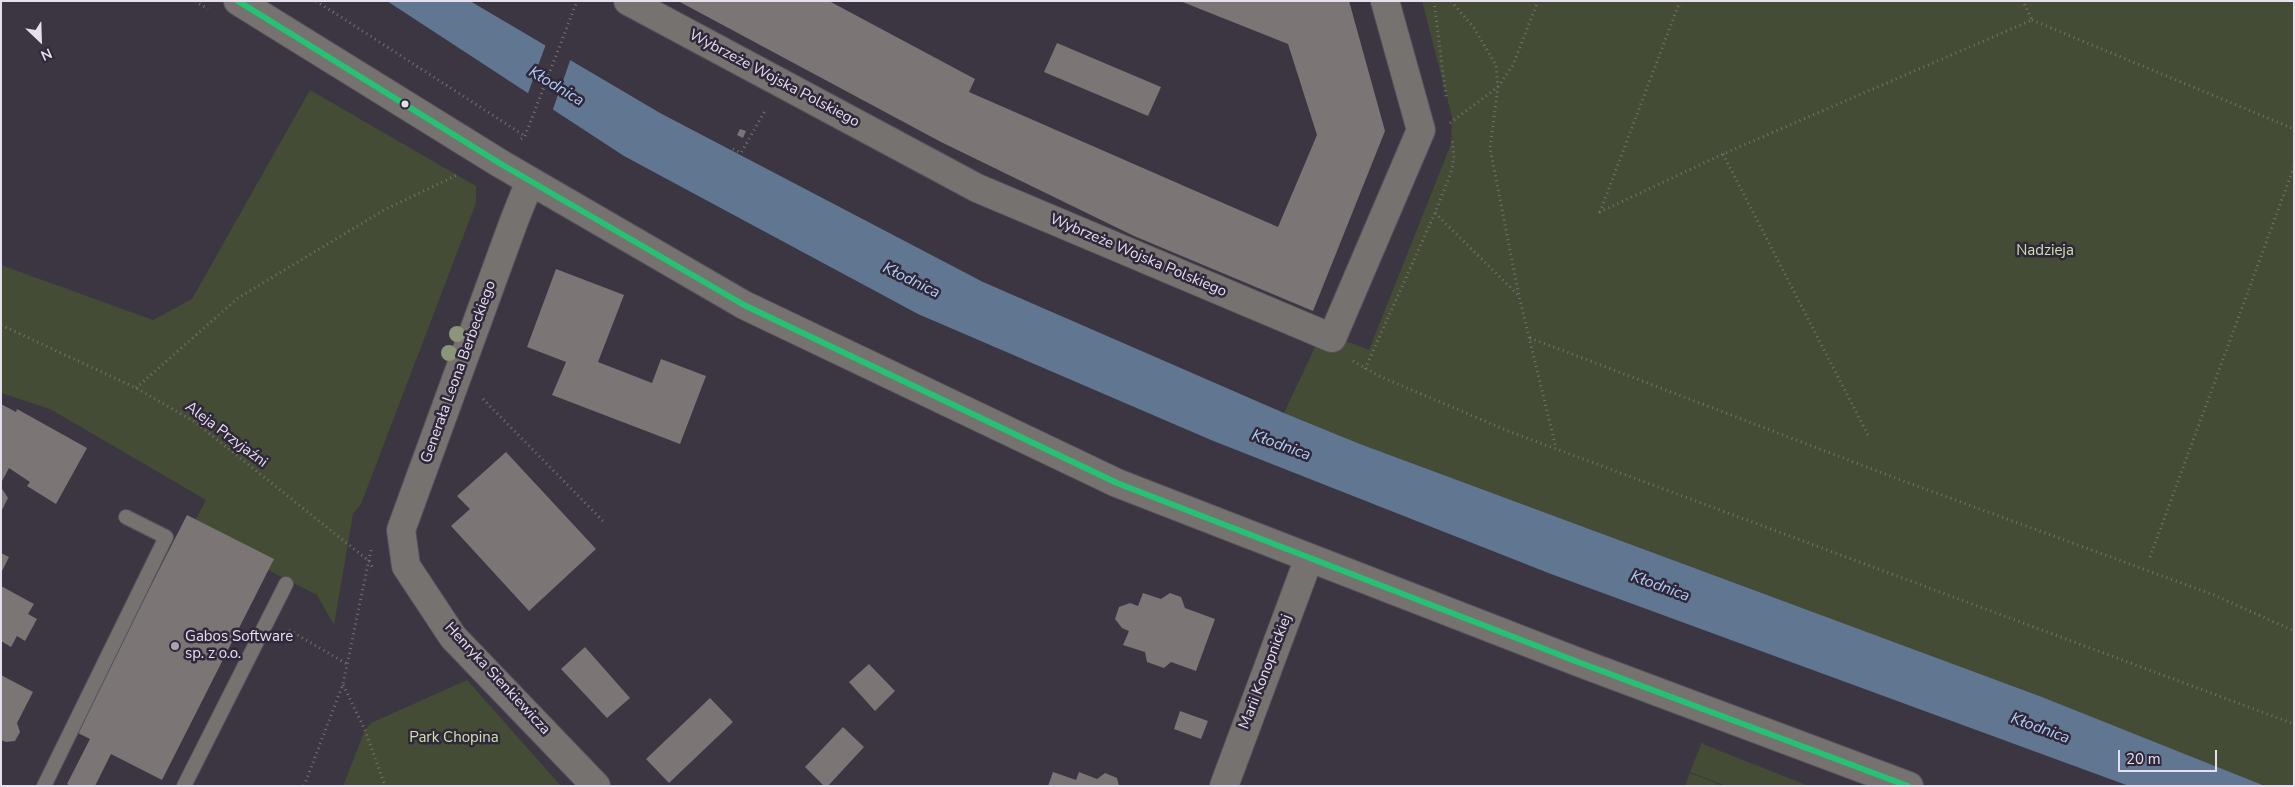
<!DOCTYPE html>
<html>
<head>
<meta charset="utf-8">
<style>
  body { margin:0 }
  #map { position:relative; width:2295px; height:787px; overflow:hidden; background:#3b3641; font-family:"Nunito Sans",sans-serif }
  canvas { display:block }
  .frame { position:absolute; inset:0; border:2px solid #e6e0ee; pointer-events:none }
  .north { position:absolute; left:15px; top:15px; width:50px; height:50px; -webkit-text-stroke:4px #30273b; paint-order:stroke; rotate:156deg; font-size:14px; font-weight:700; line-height:20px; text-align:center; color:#e6e0ee }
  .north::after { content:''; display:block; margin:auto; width:18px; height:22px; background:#e6e0ee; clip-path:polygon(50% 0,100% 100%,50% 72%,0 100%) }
  .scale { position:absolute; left:2118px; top:750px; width:99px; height:22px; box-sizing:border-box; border:2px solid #e6e0ee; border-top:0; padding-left:6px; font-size:15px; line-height:18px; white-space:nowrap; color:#e6e0ee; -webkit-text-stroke:4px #30273b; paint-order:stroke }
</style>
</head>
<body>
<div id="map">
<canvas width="2295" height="787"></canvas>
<div class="frame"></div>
<div class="north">N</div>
<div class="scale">20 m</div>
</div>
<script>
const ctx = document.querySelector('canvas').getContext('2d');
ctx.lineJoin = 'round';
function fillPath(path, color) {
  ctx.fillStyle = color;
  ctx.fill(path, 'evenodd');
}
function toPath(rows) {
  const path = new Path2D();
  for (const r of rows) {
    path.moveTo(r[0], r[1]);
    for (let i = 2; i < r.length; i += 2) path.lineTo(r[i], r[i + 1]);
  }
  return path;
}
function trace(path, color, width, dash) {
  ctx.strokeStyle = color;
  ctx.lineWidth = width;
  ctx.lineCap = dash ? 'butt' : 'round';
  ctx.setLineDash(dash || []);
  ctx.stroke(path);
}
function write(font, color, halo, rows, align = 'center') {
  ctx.font = font + ' "Nunito Sans",sans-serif';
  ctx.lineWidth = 5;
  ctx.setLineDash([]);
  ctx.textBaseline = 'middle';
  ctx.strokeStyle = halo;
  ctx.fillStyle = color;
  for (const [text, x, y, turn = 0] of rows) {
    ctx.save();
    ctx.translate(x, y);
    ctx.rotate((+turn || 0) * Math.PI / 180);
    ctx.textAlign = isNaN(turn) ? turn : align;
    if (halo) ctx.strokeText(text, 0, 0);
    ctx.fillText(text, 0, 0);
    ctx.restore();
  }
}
const green = toPath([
  [1422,1,2294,1,2294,786,2265,786,2042,697,1360,444,1284,413,1316,345,1348,342,1369,350,1451,144,1452,117],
  [310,90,476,186,476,203,361,504,353,514,334,625,317,595,274,573,194,523,206,500,50,409,1,393,1,265,153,320,192,299],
  [467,680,561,786,343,786,365,730,371,723],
  [1702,742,1705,745,1809,786,1726,786,1690,772],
  [1690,773,1723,786,1685,786]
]);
const water = toPath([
  [387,1,470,1,660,113,983,282,1284,413,1360,444,2042,697,2265,786,2129,786,1551,574,1211,440,918,314,624,156]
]);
const pier = toPath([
  [546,44,571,58,552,112,527,96]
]);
const building = toPath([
  [678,1,829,1,975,79,969,92,1278,227,1317,135,1288,44,1180,1,1349,1,1385,131,1313,311,1134,236,941,142],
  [1057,43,1161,87,1148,116,1044,72],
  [740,129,746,131,743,138,737,135],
  [556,269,624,295,598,362,652,383,661,359,706,376,680,444,552,395,566,362,527,347],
  [1,404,16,412,17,409,87,448,56,504,27,486,30,482,9,468,1,483],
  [506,452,596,549,529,611,451,526,470,509,457,496],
  [1,487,8,498,1,512],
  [187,515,274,559,162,780,111,754,95,786,71,786,67,784,90,739,76,732],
  [1,553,9,557,1,573],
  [1,586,34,604,28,614,37,619,25,641,17,636,11,647,1,641],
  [1143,593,1161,599,1170,593,1181,597,1185,608,1215,619,1196,671,1171,662,1164,668,1147,662,1145,652,1123,645,1129,631,1122,628,1115,619,1119,607,1130,603,1138,606],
  [585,647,630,698,607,718,561,669],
  [869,664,895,691,875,711,849,682],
  [1,675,33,692,17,723,20,732,15,741,6,742,1,740],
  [710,698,733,722,669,783,646,759],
  [1180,711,1208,721,1201,739,1174,729],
  [843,727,864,747,828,786,824,786,805,767],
  [1053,772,1076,780,1079,772,1097,779,1105,773,1117,778,1119,786,1048,786]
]);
const path = toPath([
  [195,1,208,9],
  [316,1,525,136],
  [1434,1,1446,97],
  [1451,1,1474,28,1496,65,1498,87,1490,148,1519,296,1556,448],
  [1680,1,1600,212,1723,154,2032,20,2023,1],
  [2032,20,2294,129],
  [1450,123,1498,87,1513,65,1538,1],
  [521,139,525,136,577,1],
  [733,149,741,153,766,109],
  [1723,154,1869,437],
  [1435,213,1518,295],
  [1,325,136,388,195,422,369,561,374,570],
  [1530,338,1898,479,2214,595,2294,631],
  [1353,361,1379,376,1508,431,2294,724],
  [1365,369,1435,213,1452,170,1454,156,1452,138],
  [136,388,238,298,384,210,459,174],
  [483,399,605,523],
  [2150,557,2294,167],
  [289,630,347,664],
  [343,685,365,730,385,786],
  [304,786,343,684,371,550]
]);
const lane = toPath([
  [44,786,166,537,126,517],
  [184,786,286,584]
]);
const street = toPath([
  [238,1,501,164,744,305,1117,483,1578,662,1909,786],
  [628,1,977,188,1332,338,1421,130,1385,1],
  [530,181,514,221,401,530,406,566,453,637,596,786],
  [1224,786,1309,558]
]);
const bus1 = toPath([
  [238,1,501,164,744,305,1117,483,1578,662,1908,786]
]);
const trees = [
  [457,334],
  [449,353]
];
const markers = [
  [405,104,4.5,"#e6e0ee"],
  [175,646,5,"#aaa4b1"]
];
const streetNames = [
  ["Wybrzeże Wojska Polskiego",774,79,28],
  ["Wybrzeże Wojska Polskiego",1138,256,23],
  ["Generała Leona Berbeckiego",459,372,-70],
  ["Aleja Przyjaźni",226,435,37],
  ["Marii Konopnickiej",1266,672,-69],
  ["Henryka Sienkiewicza",497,679,47]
];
const parkNames = [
  ["Nadzieja",2045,251],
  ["Park Chopina",454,738]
];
const poiNames = [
  ["Gabos Software",185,637],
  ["sp. z o.o.",185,654]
];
const waterNames = [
  ["Kłodnica",556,87,31],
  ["Kłodnica",911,281,26],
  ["Kłodnica",1281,446,20],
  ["Kłodnica",1660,587,20],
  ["Kłodnica",2040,729,20]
];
fillPath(green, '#444c35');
fillPath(water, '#617791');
fillPath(pier, '#3b3641');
fillPath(building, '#7c7576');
trace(lane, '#56525c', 16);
trace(street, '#56525c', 30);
trace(path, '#767273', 3, [1, 4]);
trace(lane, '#767270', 14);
trace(street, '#767270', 28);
trace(bus1, '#26c172', 6);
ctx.fillStyle = '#8c957a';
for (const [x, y] of trees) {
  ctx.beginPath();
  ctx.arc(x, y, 8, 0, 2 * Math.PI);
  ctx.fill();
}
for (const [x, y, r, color] of markers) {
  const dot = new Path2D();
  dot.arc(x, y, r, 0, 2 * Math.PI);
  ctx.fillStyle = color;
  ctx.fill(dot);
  trace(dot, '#30273b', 2);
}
write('15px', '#e6e0ee', '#30273b', streetNames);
write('15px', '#cee3a8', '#30273b', parkNames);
write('15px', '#e6e0ee', '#30273b', poiNames, 'left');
write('italic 16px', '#adcff5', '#30273b', waterNames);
</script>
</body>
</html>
